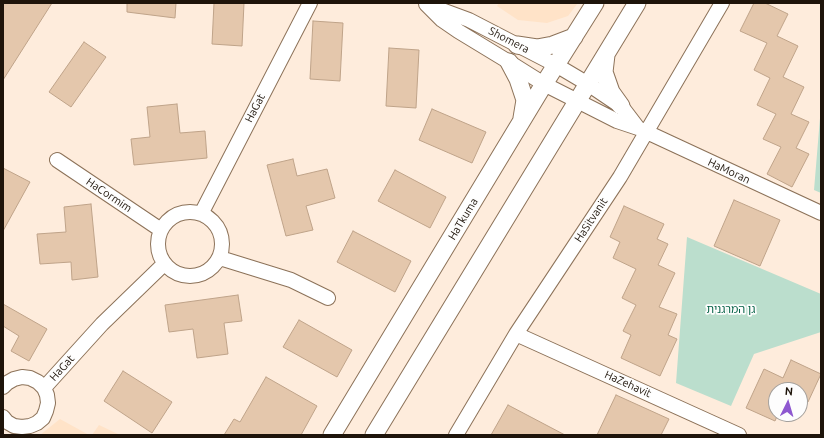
<!DOCTYPE html>
<html>
<head>
<meta charset="utf-8">
<style>
  body { margin:0 }
  #map { position:relative; width:824px; height:438px; overflow:hidden; background:#feecdc; font-family:Ubuntu,sans-serif }
  canvas { display:block }
  .frame { position:absolute; inset:0; border:4px solid #1e140a; pointer-events:none }
  .north { position:absolute; left:768px; top:382px; width:40px; height:40px; box-sizing:border-box; background:#fdfdfd; border:1px solid #a4a09c; border-radius:50%; rotate:5deg; font-size:11px; font-weight:700; line-height:16px; text-align:center; color:#1e140a }
  .north::after { content:''; display:block; margin:auto; width:14px; height:18px; background:#8e58d0; clip-path:polygon(50% 0,100% 100%,50% 72%,0 100%) }
</style>
</head>
<body>
<div id="map">
<canvas width="824" height="438"></canvas>
<div class="frame"></div>
<div class="north">N</div>
</div>
<script>
const ctx = document.querySelector('canvas').getContext('2d');
ctx.lineJoin = 'round';
function fillPath(path, color) {
  ctx.fillStyle = color;
  ctx.fill(path, 'evenodd');
}
function toPath(rows) {
  const path = new Path2D();
  for (const r of rows) {
    if (r.length === 3) {
      path.moveTo(r[0] + r[2], r[1]);
      path.arc(r[0], r[1], r[2], 0, 2 * Math.PI);
      continue;
    }
    path.moveTo(r[0], r[1]);
    for (let i = 2; i < r.length; i += 2) path.lineTo(r[i], r[i + 1]);
  }
  return path;
}
function trace(path, color, width, dash) {
  ctx.strokeStyle = color;
  ctx.lineWidth = width;
  ctx.lineCap = dash ? 'butt' : 'round';
  ctx.setLineDash(dash || []);
  ctx.stroke(path);
}
function write(font, color, halo, rows, align = 'center') {
  ctx.font = font + ' Ubuntu,"Noto Sans Hebrew",sans-serif';
  ctx.lineWidth = 3.5;
  ctx.setLineDash([]);
  ctx.textBaseline = 'middle';
  ctx.strokeStyle = halo;
  ctx.fillStyle = color;
  for (const [text, x, y, turn = 0] of rows) {
    ctx.save();
    ctx.translate(x, y);
    ctx.rotate((+turn || 0) * Math.PI / 180);
    ctx.textAlign = isNaN(turn) ? turn : align;
    if (halo) ctx.strokeText(text, 0, 0);
    ctx.fillText(text, 0, 0);
    ctx.restore();
  }
}
const built = toPath([
  [499,3,578,3,568,16,547,23,518,20,497,6],
  [60,419,89,435,40,435],
  [99,425,120,435,92,435]
]);
const green = toPath([
  [821,106,821,193,814,190],
  [687,237,821,294,821,332,754,354,731,406,676,383]
]);
const building = toPath([
  [3,3,52,3,3,80,3,3],
  [127,3,176,3,175,18,127,12,127,3],
  [214,3,244,3,242,46,212,44,214,3],
  [754,3,765,3,788,14,777,36,798,46,783,77,804,87,791,114,809,122,796,148,809,154,792,187,767,174,781,147,763,139,776,114,757,105,770,78,754,70,767,43,740,31,754,3],
  [313,21,343,23,340,81,310,79,313,21],
  [84,42,106,57,71,107,49,92,84,42],
  [389,48,419,50,416,108,386,106,389,48],
  [177,104,180,133,205,131,207,158,134,165,131,139,150,137,147,107,177,104],
  [432,109,486,132,472,163,419,140,432,109],
  [293,159,297,176,327,169,335,198,306,206,313,230,286,236,267,165,293,159],
  [3,168,30,182,3,231,3,168],
  [395,170,446,197,430,228,378,201,395,170],
  [734,200,780,220,760,266,714,246,734,200],
  [91,204,98,277,72,280,71,262,40,264,37,234,66,232,64,207,91,204],
  [624,206,664,224,657,239,668,244,658,265,675,273,659,307,677,314,668,335,677,339,660,376,621,358,631,335,623,331,636,305,622,298,636,269,613,258,620,242,610,237,624,206],
  [353,231,411,261,395,292,337,262,353,231],
  [238,295,242,321,224,323,228,354,197,358,193,329,169,332,165,305,238,295],
  [3,304,47,329,29,361,11,351,19,336,3,326,3,304],
  [299,320,352,350,337,377,283,347,299,320],
  [791,360,821,374,808,402,800,399,800,390,776,390,776,414,778,414,775,421,746,408,764,369,783,378,791,360],
  [123,371,172,402,152,433,104,401,123,371],
  [266,377,317,406,301,435,224,435,234,419,240,422,266,377],
  [616,395,669,419,661,435,597,435,616,395],
  [508,405,565,435,491,435,508,405]
]);
const minor = toPath([
  [426,4,442,20,458,31,509,62,544,84,617,121,638,128,821,213],
  [431,6,469,20,556,65,588,84,622,107,638,128],
  [57,160,161,230],
  [190,244,32],
  [201,214,310,3],
  [220,258,291,280,328,298],
  [516,334,739,435],
  [3,387,7,383,14,379,22,377,30,378,38,382,44,388,47,395,48,403,46,411,43,418,37,423,30,426,22,427,14,426,7,422,3,417],
  [44,388,102,324,164,264],
  [456,435,516,334,620,177,722,3]
]);
const tertiary = toPath([
  [517,45,537,48,553,45,574,37],
  [606,55,604,72,611,92,621,106],
  [509,62,518,79,525,100,522,118],
  [332,435,544,84,595,3],
  [374,435,637,3]
]);
const streetNames = [
  ["Shomera",509,40,27],
  ["HaGat",255,108,-63],
  ["HaMoran",729,171,25],
  ["HaCormim",109,195,34],
  ["HaTkuma",463,219,-59],
  ["HaSitvanit",591,220,-57],
  ["HaGat",62,368,-48],
  ["HaZehavit",628,384,24]
];
const parkNames = [
  ["גן המרגנית",731,309]
];
fillPath(built, '#ffe3c8');
fillPath(green, '#bbdecd');
fillPath(building, '#e4c7ac');
trace(building, '#bfa389', 1);
trace(minor, '#8c7259', 16);
trace(tertiary, '#8c7259', 19);
trace(minor, '#fff', 14);
trace(tertiary, '#fff', 17);
write('11px', '#1e140a', '#fdfdfd', streetNames);
write('11px', '#005f43', '#fdfdfd', parkNames);
</script>
</body>
</html>
